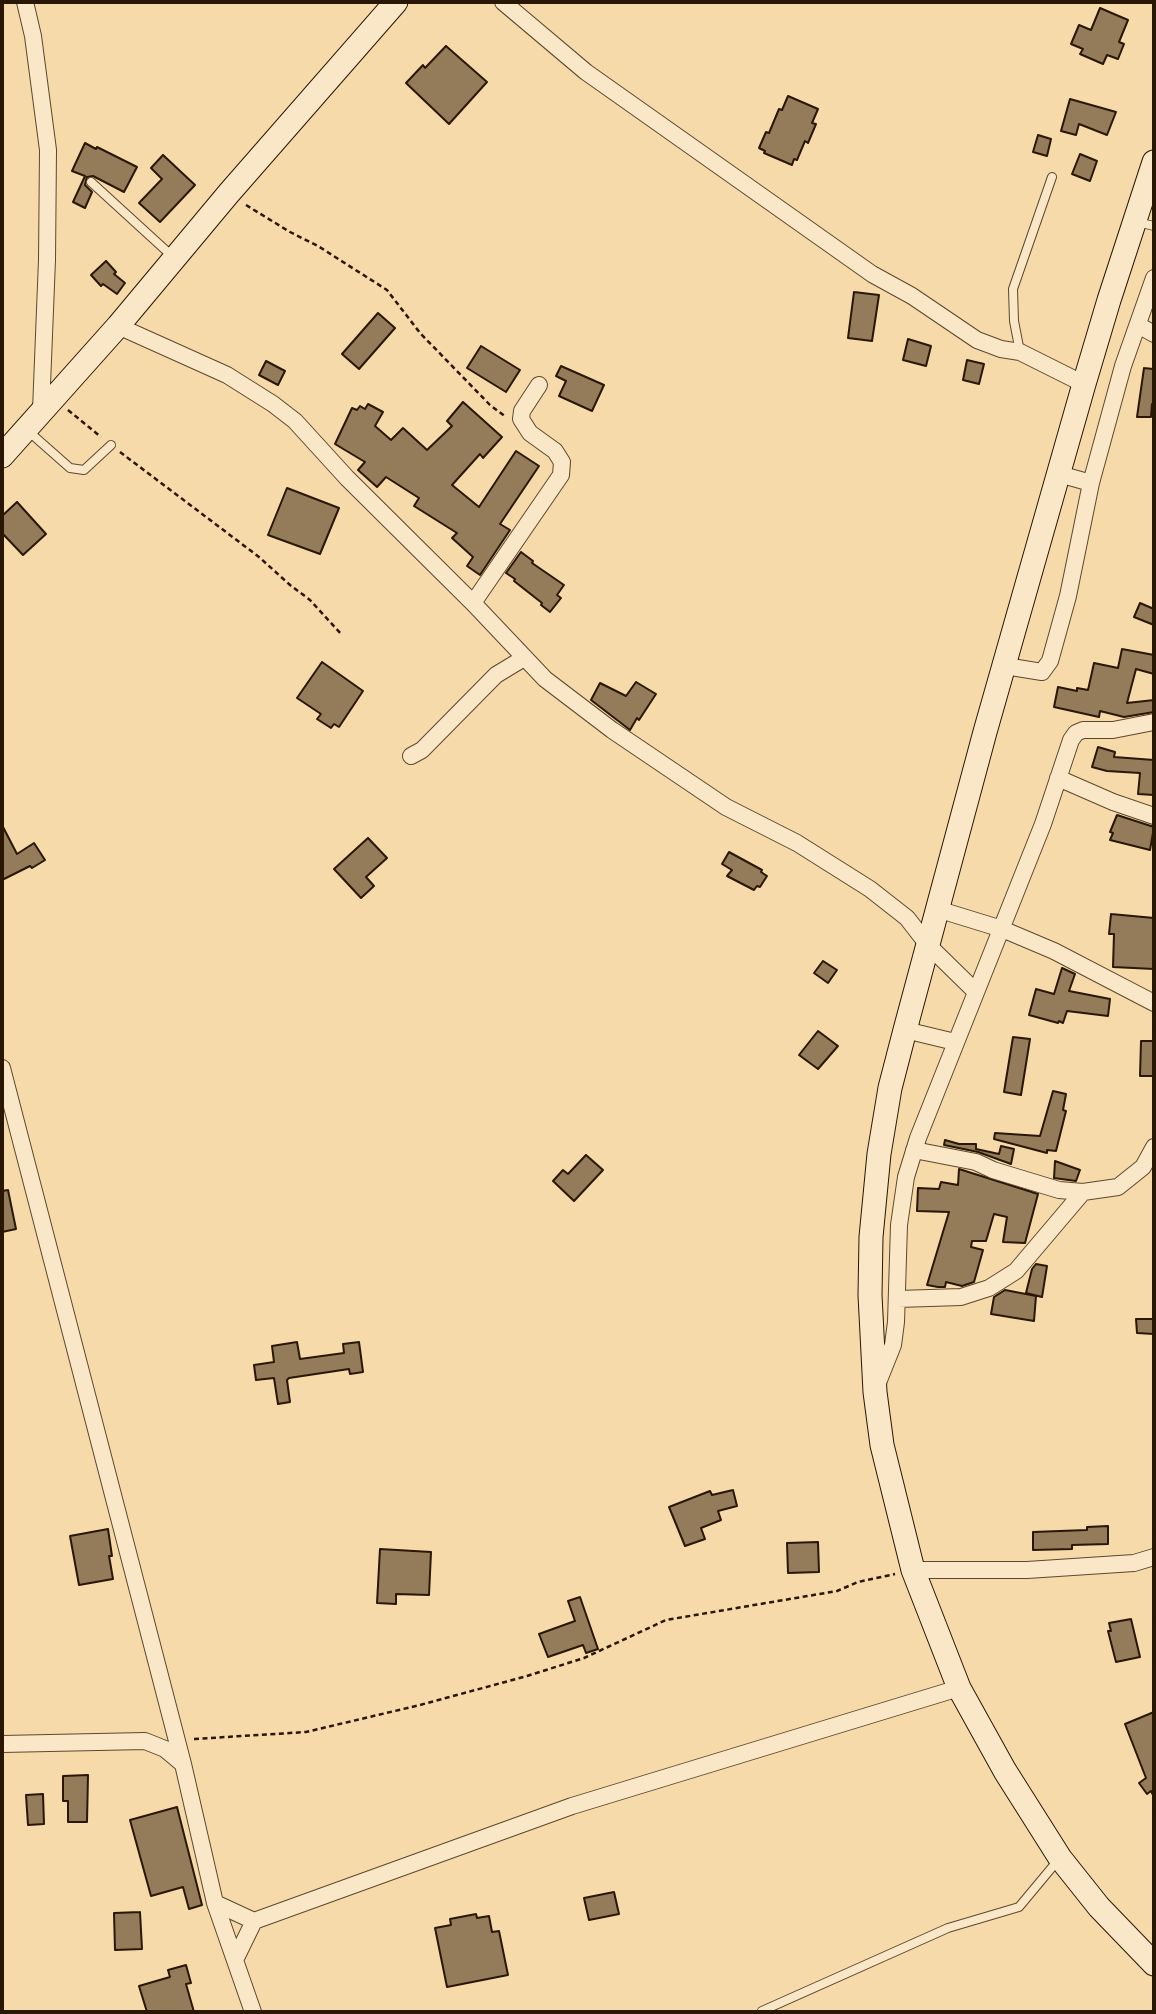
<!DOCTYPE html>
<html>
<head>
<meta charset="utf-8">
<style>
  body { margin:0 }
  #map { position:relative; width:1156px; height:2014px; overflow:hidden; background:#f6daaa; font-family:"IM FELL French Canon",serif }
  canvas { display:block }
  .frame { position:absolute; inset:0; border:4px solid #2a1703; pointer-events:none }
</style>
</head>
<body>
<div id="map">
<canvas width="1156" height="2014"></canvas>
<div class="frame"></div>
</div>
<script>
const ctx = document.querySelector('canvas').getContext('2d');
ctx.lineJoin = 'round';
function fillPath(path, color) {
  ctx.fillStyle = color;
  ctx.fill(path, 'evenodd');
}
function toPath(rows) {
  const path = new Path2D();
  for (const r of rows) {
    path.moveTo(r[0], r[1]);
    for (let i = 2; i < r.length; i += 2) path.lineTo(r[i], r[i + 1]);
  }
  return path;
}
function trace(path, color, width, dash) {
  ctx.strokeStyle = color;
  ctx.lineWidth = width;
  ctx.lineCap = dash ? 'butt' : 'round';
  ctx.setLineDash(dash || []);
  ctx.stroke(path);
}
const building = toPath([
  [1100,8,1128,20,1119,42,1124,44,1118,59,1107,55,1103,64,1080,54,1083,49,1071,44,1079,25,1091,30,1100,8],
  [446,46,487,82,449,124,406,83,423,65,425,68,446,46],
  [788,96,818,109,812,123,816,124,808,143,805,141,797,160,794,159,792,165,764,153,765,151,759,148,766,132,769,133,779,109,782,110,788,96],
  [1070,99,1116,112,1107,135,1079,124,1076,135,1061,131,1070,99],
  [1038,135,1051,139,1047,156,1033,152,1038,135],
  [85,143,96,149,97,147,137,167,124,192,93,176,87,177,85,185,92,192,85,208,73,202,85,176,72,171,85,143],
  [1080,154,1097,161,1090,181,1072,174,1080,154],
  [163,155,195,185,160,222,139,203,162,179,151,168,163,155],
  [106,261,116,272,114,274,125,283,117,294,103,284,101,286,91,275,106,261],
  [854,292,879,295,872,341,848,338,854,292],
  [378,313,395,328,359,369,342,354,378,313],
  [908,339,931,346,926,366,903,360,908,339],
  [481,346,520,370,506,392,467,368,481,346],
  [967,360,984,364,979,384,963,380,967,360],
  [266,361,285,371,278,385,259,375,266,361],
  [561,366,604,385,592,411,559,396,566,381,556,376,561,366],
  [1144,368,1153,369,1154,404,1152,404,1151,417,1137,417,1144,368],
  [463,402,502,437,483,458,480,454,452,485,479,507,516,451,539,466,500,524,510,530,480,575,467,566,473,557,452,538,457,533,414,506,419,498,386,477,377,487,358,470,365,462,335,444,352,408,357,410,360,406,365,409,368,404,383,412,375,426,391,440,403,428,427,450,452,426,447,421,463,402],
  [287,488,339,508,320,554,268,535,287,488],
  [17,502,46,534,23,555,2,533,2,516,17,502],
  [521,552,533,561,532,563,564,585,557,595,561,598,550,612,541,605,542,603,514,581,515,579,506,573,521,552],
  [1140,603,1154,609,1154,625,1134,617,1140,603],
  [1122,649,1154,655,1154,674,1136,669,1127,703,1154,700,1154,712,1124,717,1100,711,1099,717,1054,707,1058,687,1077,691,1077,688,1088,690,1094,663,1118,668,1122,649],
  [322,662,363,691,339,727,334,724,331,728,317,719,321,714,297,698,322,662],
  [636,682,656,694,639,720,637,718,630,730,591,700,600,683,626,696,636,682],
  [1098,747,1115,752,1114,757,1154,760,1154,795,1138,794,1140,773,1107,771,1092,767,1098,747],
  [1117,815,1154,827,1150,850,1110,840,1113,833,1110,832,1117,815],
  [2,825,17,854,34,843,45,860,32,868,30,866,2,880,2,825],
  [368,838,387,858,366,877,374,886,361,898,334,869,368,838],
  [729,852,762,870,761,872,767,876,760,887,757,886,754,890,727,876,732,870,722,864,729,852],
  [1111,914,1154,918,1154,969,1113,967,1114,934,1109,934,1111,914],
  [823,961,837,970,828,983,814,973,823,961],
  [1062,968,1075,974,1069,991,1110,999,1108,1016,1067,1011,1063,1023,1059,1021,1058,1023,1029,1015,1036,989,1054,994,1062,968],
  [818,1031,838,1046,818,1069,799,1055,818,1031],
  [1013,1037,1030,1039,1021,1095,1004,1092,1013,1037],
  [1141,1041,1154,1041,1154,1076,1140,1076,1141,1041],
  [1053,1091,1066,1094,1063,1110,1066,1111,1056,1151,1047,1150,1047,1153,994,1139,995,1133,1040,1136,1053,1091],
  [945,1140,959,1144,976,1144,976,1149,999,1154,1001,1146,1014,1149,1011,1164,978,1152,944,1145,945,1140],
  [586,1155,603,1170,574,1201,553,1181,563,1170,568,1174,586,1155],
  [1055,1161,1080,1170,1076,1181,1054,1178,1055,1161],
  [959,1169,1038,1194,1025,1243,1003,1242,1007,1217,994,1214,986,1241,972,1241,971,1247,983,1250,974,1282,962,1286,946,1282,945,1287,938,1287,927,1285,949,1212,917,1211,918,1188,939,1189,941,1182,958,1185,959,1169],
  [8,1190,16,1229,2,1232,2,1191,8,1190],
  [1036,1264,1047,1266,1042,1297,1026,1293,1032,1269,1036,1264],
  [1005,1290,1036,1296,1034,1321,991,1314,994,1297,1005,1290],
  [1136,1319,1154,1319,1154,1334,1137,1333,1136,1319],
  [297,1342,300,1359,344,1353,343,1344,359,1342,363,1372,350,1374,349,1369,289,1378,287,1380,290,1402,278,1404,274,1378,256,1380,254,1365,274,1362,272,1346,297,1342],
  [733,1490,737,1506,718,1511,721,1520,701,1528,705,1539,685,1546,669,1507,710,1491,712,1495,733,1490],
  [1108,1526,1108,1544,1072,1545,1072,1549,1033,1550,1033,1532,1087,1530,1087,1527,1108,1526],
  [108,1529,112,1556,109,1556,113,1579,79,1585,70,1536,108,1529],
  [818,1542,819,1572,788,1573,787,1543,818,1542],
  [380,1549,431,1552,429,1595,396,1594,396,1604,377,1603,380,1549],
  [580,1597,598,1649,586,1653,583,1645,548,1657,539,1634,575,1621,568,1601,580,1597],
  [1131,1619,1140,1657,1116,1662,1108,1631,1111,1631,1109,1623,1131,1619],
  [1154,1712,1154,1797,1151,1791,1147,1794,1139,1783,1146,1778,1125,1724,1154,1712],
  [88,1775,87,1822,68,1822,68,1801,63,1801,63,1776,88,1775],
  [43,1794,44,1824,28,1825,26,1795,43,1794],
  [177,1807,202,1905,189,1909,183,1887,151,1896,130,1820,177,1807],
  [614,1892,619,1914,589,1920,584,1898,614,1892],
  [140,1912,142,1949,115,1950,114,1913,140,1912],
  [476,1914,477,1918,489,1916,492,1932,499,1931,508,1975,447,1987,435,1928,451,1925,450,1919,476,1914],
  [186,1965,191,1983,186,1984,194,2012,147,2012,139,1986,170,1977,168,1970,186,1965]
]);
const path = toPath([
  [246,205,290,232,318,246,387,290,420,333,490,405,506,417],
  [68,410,101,437],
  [120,452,259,557,290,585,310,600,342,635],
  [194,1739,306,1732,420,1705,527,1676,584,1658,666,1620,837,1591,858,1582,895,1574]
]);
const lane = toPath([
  [91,182,172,256],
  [1137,222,1154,226],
  [1020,352,1014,321,1013,289,1052,177],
  [27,430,70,468,84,470,111,445],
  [762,2011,948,1928,1019,1907,1059,1859]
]);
const street = toPath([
  [25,2,33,36,48,150,47,260,41,410],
  [503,2,586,72,872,274,912,296,977,340,1001,349,1020,352,1084,384],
  [1138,325,1154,334],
  [118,326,227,375,273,404,295,421,347,478,473,603,545,679,612,730,726,807,797,843,870,889,907,918,928,945,976,992],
  [1091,483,1123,366,1154,278],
  [473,603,561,475,562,462,555,451,530,433,521,419,522,411,539,385],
  [1005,666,1042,672,1050,661,1068,596,1091,483,1059,474],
  [411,756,422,750,496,675,524,658],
  [1058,778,1113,802,1154,816],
  [937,909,1002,929,1054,951,1154,1003],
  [905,1030,955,1042],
  [2,1068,183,1764],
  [914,1150,976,1162,993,1170,1059,1190,1083,1192,1118,1187,1143,1167,1154,1147],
  [898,1299,961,1297,989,1288,1016,1271,1083,1192],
  [877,1385,893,1345,896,1322,899,1225,906,1177,918,1138,1043,824,1071,740,1076,733,1083,730,1113,730,1154,722],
  [913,1570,1027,1570,1134,1563,1154,1557],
  [2,1744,145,1741,165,1749,183,1764,215,1903,253,2012],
  [215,1903,254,1921],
  [235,1960,254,1921,572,1806,959,1688]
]);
const secondary = toPath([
  [1154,162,1109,300,1084,384,985,732,905,1030,890,1088,879,1154,871,1237,870,1295,875,1392,882,1445,913,1570,959,1688,1005,1771,1060,1858,1099,1907,1154,1964],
  [2,456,118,326,229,193,396,2]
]);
fillPath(building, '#947c5a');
trace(building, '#2a1703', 2);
trace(lane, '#5d482d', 10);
trace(street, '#5d482d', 18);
trace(secondary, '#2a1703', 25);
trace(path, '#2a1703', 2.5, [5, 3.5]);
trace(lane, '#f9e7c8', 8);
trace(street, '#f9e7c8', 16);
trace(secondary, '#f9e7c8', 23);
</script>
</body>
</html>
